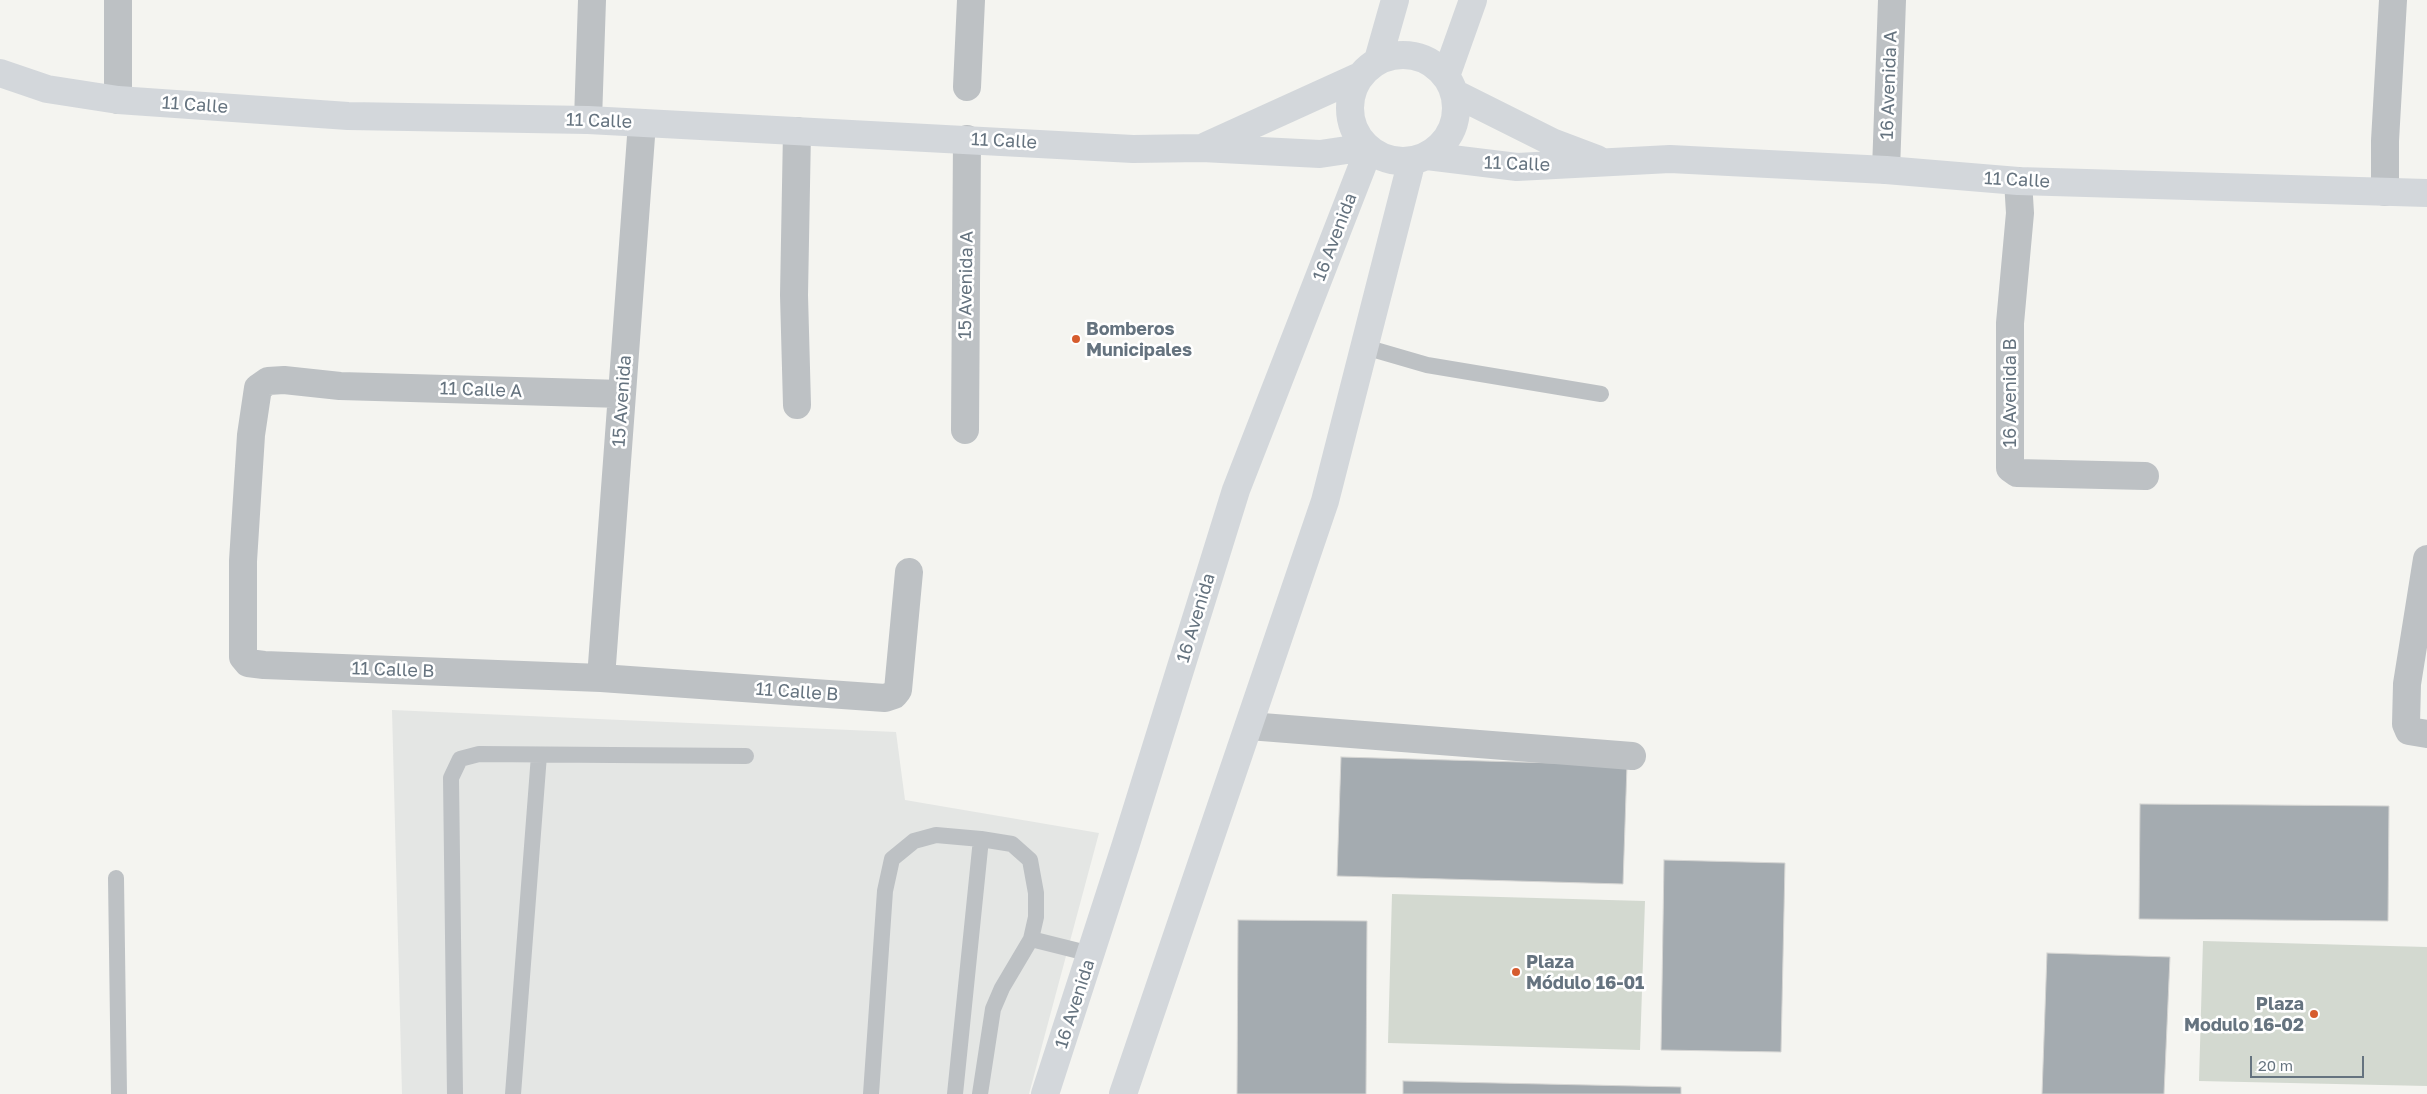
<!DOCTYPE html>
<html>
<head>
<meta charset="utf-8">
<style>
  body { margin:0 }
  #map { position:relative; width:2427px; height:1094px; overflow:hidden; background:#f4f4f0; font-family:"Golos Text",sans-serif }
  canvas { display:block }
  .scale { position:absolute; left:2250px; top:1056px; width:114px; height:22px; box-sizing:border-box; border:2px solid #65737f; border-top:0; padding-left:6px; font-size:15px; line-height:18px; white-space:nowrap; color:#65737f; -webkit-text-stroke:4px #fff; paint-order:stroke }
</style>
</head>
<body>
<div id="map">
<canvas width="2427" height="1094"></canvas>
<div class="scale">20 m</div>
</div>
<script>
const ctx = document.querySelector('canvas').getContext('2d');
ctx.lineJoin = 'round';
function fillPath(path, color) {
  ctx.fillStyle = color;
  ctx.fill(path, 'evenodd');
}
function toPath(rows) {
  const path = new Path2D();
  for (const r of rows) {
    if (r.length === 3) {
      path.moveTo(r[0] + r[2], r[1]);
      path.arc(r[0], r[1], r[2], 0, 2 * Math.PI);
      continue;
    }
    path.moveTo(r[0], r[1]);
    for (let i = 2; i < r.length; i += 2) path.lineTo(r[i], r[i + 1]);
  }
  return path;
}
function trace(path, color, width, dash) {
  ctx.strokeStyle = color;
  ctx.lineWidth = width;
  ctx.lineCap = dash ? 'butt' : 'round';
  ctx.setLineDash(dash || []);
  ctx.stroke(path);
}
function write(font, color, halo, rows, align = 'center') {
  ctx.font = font + ' "Golos Text",sans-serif';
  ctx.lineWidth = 5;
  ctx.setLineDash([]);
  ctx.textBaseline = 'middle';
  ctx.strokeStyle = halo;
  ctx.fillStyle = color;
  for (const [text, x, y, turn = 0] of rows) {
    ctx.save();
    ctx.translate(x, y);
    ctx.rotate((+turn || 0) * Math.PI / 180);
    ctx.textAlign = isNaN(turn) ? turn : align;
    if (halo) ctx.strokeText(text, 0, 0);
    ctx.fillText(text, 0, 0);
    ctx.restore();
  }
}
const built = toPath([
  [392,710,896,732,905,800,1099,833,1029,1094,402,1094]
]);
const green = toPath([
  [1392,894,1645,901,1640,1050,1388,1043],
  [2203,941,2427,947,2427,1086,2199,1081]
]);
const building = toPath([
  [1341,757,1627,765,1623,884,1337,876,1341,757],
  [2140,804,2389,806,2388,921,2139,919,2140,804],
  [1664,860,1785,863,1781,1052,1661,1050,1664,860],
  [1238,920,1367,921,1366,1094,1237,1094,1238,920],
  [2047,953,2170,957,2164,1094,2042,1094,2047,953],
  [1403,1081,1681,1087,1681,1094,1403,1094,1403,1081]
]);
const lane = toPath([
  [1365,347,1427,365,1601,394],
  [116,878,119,1094],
  [1031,939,1091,954],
  [455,1094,451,778,460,759,479,754,746,756],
  [513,1094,539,755],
  [871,1094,885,891,892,859,914,841,936,835,981,839,1012,844,1030,860,1036,893,1036,917,1031,939,1002,988,993,1009,980,1094],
  [955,1094,981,839]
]);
const street = toPath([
  [967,87,971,0],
  [118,100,118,0],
  [588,120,592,0],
  [797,131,794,295,797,405],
  [1886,170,1892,0],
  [2018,181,2020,213,2010,323,2010,468,2017,473,2145,476],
  [2385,192,2385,141,2393,0],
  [622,394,340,386,284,380,268,381,258,388,251,435,243,561,243,657,248,663,264,665,601,678,885,698,894,695,898,690,909,572],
  [965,430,967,139],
  [2427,559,2407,684,2406,724,2409,731,2427,734],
  [601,678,642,123],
  [1249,726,1632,756]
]);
const secondary = toPath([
  [1403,108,53],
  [1378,60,1395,0],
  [0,73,47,89,118,100,348,116,588,120,1133,149,1202,148,1320,154,1367,147],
  [1446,76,1473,0],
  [1454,93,1552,142,1597,159],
  [1206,146,1360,76],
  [1427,156,1517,167,1670,159,1886,170,2018,181,2427,193],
  [1045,1094,1125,847,1236,490,1369,149],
  [1123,1094,1325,501,1412,160]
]);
const markers = [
  [1076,339,5,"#d65c2e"],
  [1516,972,5,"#d65c2e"],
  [2314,1014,5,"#d65c2e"]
];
const streetNames = [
  ["16 Avenida A",1889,85,-88],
  ["11 Calle",195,105,4],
  ["11 Calle",599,121,2],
  ["11 Calle",1004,141,3],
  ["11 Calle",1517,164,2],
  ["11 Calle",2017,180,3],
  ["16 Avenida",1335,237,-69],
  ["15 Avenida A",966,285,-89],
  ["11 Calle A",481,390,2],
  ["16 Avenida B",2010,393,-90],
  ["15 Avenida",622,401,-86],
  ["16 Avenida",1196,618,-73],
  ["11 Calle B",393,670,2],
  ["11 Calle B",797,692,4],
  ["16 Avenida",1075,1004,-72]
];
const poiNames = [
  ["Bomberos",1086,329],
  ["Municipales",1086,350],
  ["Plaza",1526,962],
  ["Módulo 16-01",1526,983],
  ["Plaza",2304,1004,"right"],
  ["Modulo 16-02",2304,1025,"right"]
];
fillPath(built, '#e4e6e4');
fillPath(green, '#d3d9d0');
fillPath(building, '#a4abb0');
trace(building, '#d5d5d3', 1);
trace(lane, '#bdc1c4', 16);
trace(street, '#bdc1c4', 28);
trace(secondary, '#d3d7db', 28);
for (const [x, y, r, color] of markers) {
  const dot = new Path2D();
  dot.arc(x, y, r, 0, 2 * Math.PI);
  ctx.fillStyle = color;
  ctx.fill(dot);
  trace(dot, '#fff', 2);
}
write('18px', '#65737f', '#fff', streetNames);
write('bold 18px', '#65737f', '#fff', poiNames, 'left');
</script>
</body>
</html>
